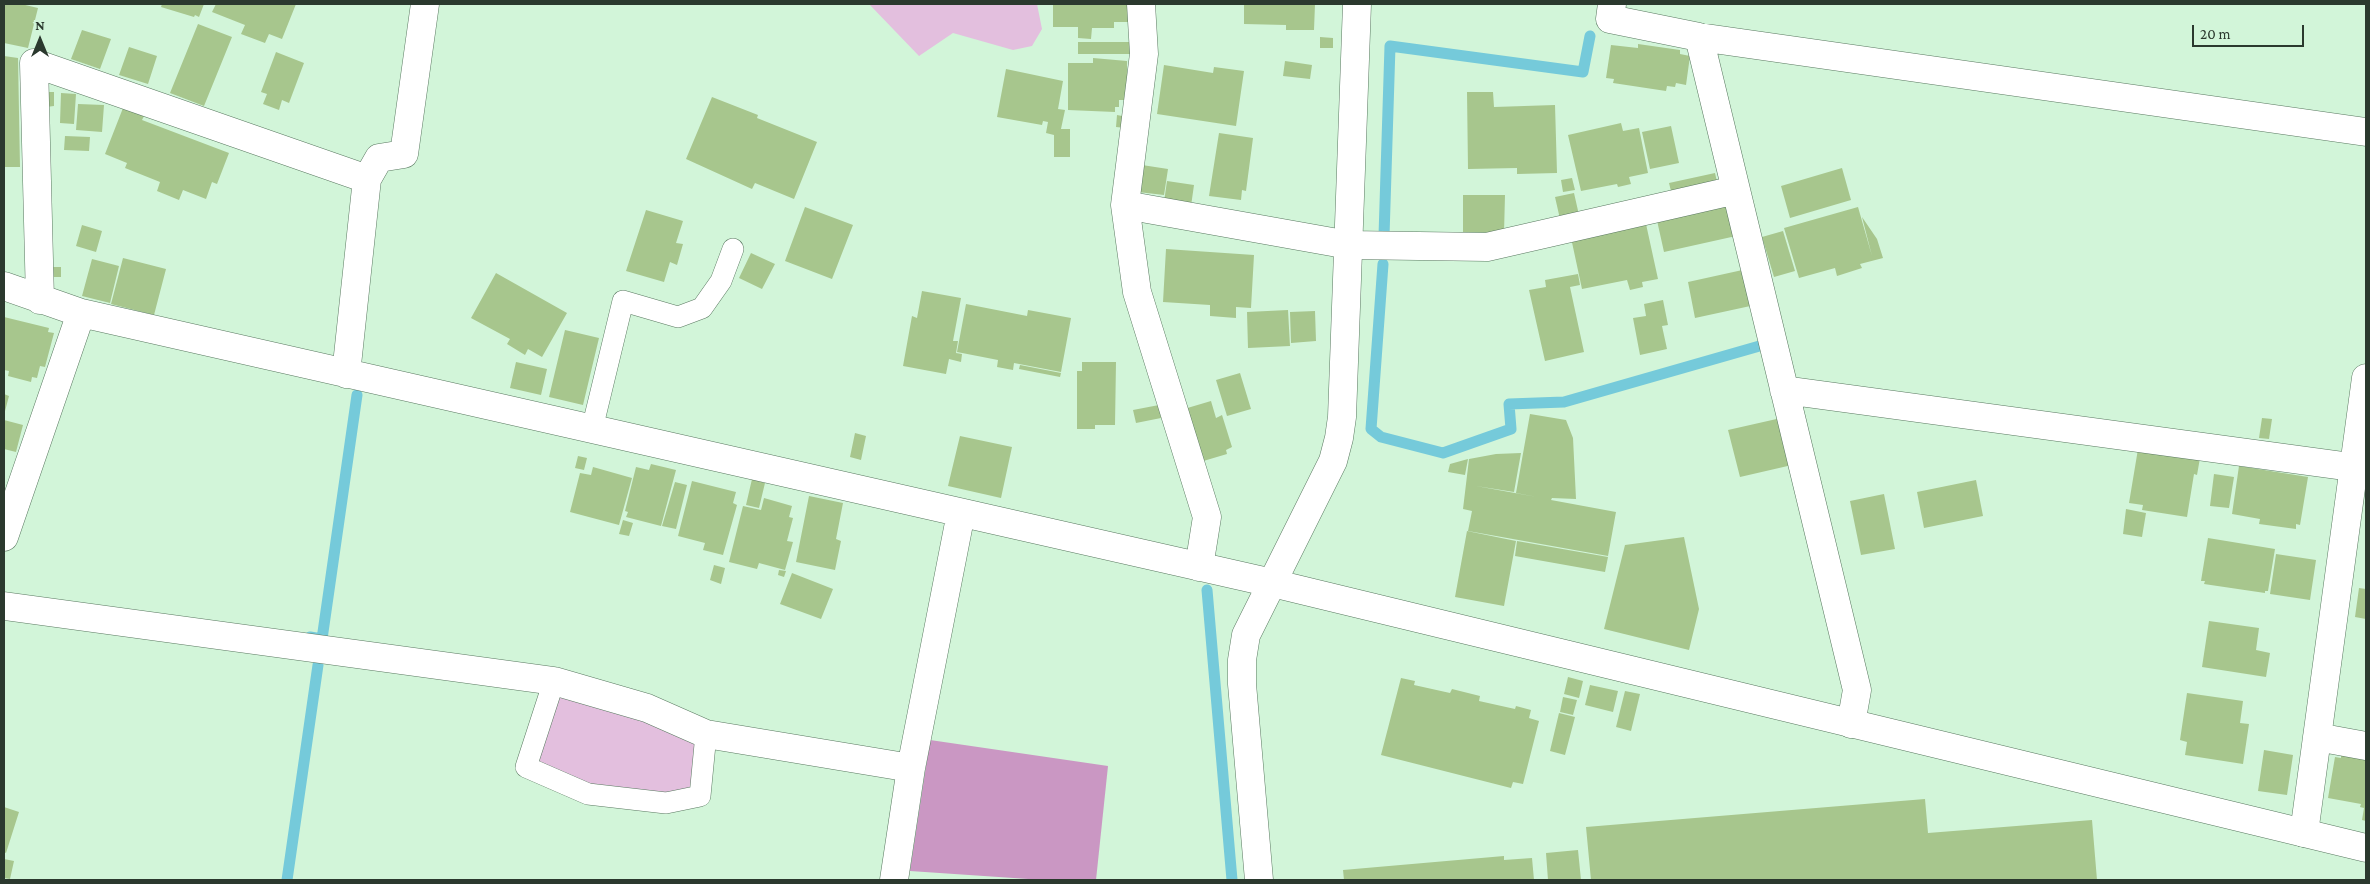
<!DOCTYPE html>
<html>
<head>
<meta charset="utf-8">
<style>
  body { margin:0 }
  #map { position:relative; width:2370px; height:884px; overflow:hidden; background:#d2f5d9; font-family:"Crimson Pro",serif }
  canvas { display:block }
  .frame { position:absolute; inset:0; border:5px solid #2b392e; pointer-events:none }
  .north { position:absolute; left:15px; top:15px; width:50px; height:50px; -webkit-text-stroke:4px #d2f5d9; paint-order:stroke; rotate:0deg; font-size:14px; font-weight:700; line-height:20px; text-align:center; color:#2b392e }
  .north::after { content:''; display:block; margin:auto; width:18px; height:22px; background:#2b392e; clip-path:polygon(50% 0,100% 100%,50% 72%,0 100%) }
  .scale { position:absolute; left:2192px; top:25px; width:112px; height:22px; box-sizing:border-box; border:2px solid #2b392e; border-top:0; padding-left:6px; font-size:15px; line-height:18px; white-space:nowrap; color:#2b392e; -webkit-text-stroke:4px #d2f5d9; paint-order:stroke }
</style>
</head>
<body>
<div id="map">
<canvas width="2370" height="884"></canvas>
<div class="frame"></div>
<div class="north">N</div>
<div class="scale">20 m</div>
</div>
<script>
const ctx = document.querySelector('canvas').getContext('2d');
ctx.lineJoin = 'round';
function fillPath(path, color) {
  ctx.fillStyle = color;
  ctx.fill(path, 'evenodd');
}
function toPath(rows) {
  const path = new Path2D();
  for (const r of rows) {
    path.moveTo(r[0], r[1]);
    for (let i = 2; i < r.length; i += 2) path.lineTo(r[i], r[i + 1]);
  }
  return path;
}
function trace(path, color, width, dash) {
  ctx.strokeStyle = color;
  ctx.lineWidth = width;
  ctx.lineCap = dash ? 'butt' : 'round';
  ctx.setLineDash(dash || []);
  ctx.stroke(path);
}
const green = toPath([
  [869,4,1037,4,1042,29,1032,46,1013,50,953,33,919,56],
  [556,692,648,719,700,742,695,790,666,797,592,787,533,763]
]);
const forest = toPath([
  [930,740,1108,766,1096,880,1043,880,910,871]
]);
const stream = toPath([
  [1384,236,1390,46,1583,72,1590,36],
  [1383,264,1371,429,1381,437,1443,453,1511,429,1509,404,1564,402,1763,345],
  [1207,590,1232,880],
  [310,637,322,639,357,395],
  [287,880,318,665]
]);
const building = toPath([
  [4,4,21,4,38,8,28,48,4,43],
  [162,4,204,4,199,17,195,15,194,17,161,7],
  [216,4,296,4,282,39,269,34,265,43,241,34,245,25,212,12],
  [1053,4,1133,4,1132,22,1114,22,1114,28,1092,28,1091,39,1078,38,1078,27,1053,27],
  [1244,4,1315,4,1314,30,1286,30,1286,25,1244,24],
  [198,24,232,37,204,106,170,93],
  [82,30,111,39,100,69,71,59],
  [1320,37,1333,38,1333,48,1320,48],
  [1078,42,1131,42,1131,54,1078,54],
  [1638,44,1680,50,1680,54,1690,56,1686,85,1676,83,1675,87,1667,86,1666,91,1613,83,1614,79,1606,78,1611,45,1638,48],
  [129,47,157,56,148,84,119,75],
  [276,52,304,63,289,103,282,100,279,110,263,104,267,94,261,92],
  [4,56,18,58,20,167,4,167],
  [1093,58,1127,61,1127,100,1119,100,1119,107,1115,107,1115,112,1068,110,1068,63,1093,63],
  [1285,61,1312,65,1310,79,1283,76],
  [1164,65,1213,73,1214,67,1244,71,1236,126,1157,114],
  [1006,69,1063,81,1058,109,1065,110,1061,129,1070,129,1070,157,1054,157,1054,135,1046,133,1048,122,1043,121,1042,125,997,117],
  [46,92,54,92,54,106,46,107],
  [1467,92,1493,92,1494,107,1555,105,1557,173,1517,174,1517,168,1468,169],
  [61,93,76,94,74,124,60,123],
  [712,97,758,115,757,118,817,142,794,199,755,183,752,189,686,159],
  [78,104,104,105,102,132,76,130],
  [123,108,144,116,142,120,229,153,217,184,212,182,206,199,183,190,179,200,157,191,160,182,125,168,127,163,105,154],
  [1117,115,1127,117,1126,128,1116,127],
  [1621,123,1623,131,1639,128,1648,173,1629,177,1631,184,1618,187,1617,184,1581,191,1568,135],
  [1671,126,1679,163,1650,169,1642,132],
  [1219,133,1253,138,1246,191,1242,190,1241,200,1209,196],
  [65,136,90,137,89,151,64,150],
  [1142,165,1168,169,1164,195,1138,192],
  [1842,168,1851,200,1790,218,1781,186],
  [1715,173,1718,186,1672,195,1669,183],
  [1572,178,1575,190,1563,192,1561,180],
  [1167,181,1194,185,1191,206,1164,202],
  [1574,193,1579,215,1560,219,1555,197],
  [1463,195,1505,195,1504,233,1463,232],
  [1729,205,1736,236,1664,252,1656,216],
  [805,207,853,225,832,279,785,261],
  [1858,207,1872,256,1862,217,1877,239,1883,258,1860,264,1862,268,1837,276,1835,268,1799,278,1784,228],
  [646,210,683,221,676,243,683,244,677,265,670,262,664,282,626,271],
  [1646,224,1658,279,1642,282,1643,287,1630,290,1627,280,1582,289,1570,233],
  [82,225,102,231,96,252,76,246],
  [1783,231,1795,271,1774,277,1762,237],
  [1166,249,1254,255,1251,308,1236,307,1236,318,1210,316,1210,305,1163,302],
  [751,253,775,264,762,289,739,278],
  [123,258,166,269,154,315,111,304],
  [92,259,119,266,110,303,82,296],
  [51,267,61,267,61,277,51,277],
  [1747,269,1755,305,1695,318,1688,282],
  [496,273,567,313,542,357,528,349,525,355,507,344,510,339,471,318],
  [1578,274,1580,285,1570,287,1584,352,1545,361,1529,290,1546,287,1545,280],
  [922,291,961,298,953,341,958,341,956,353,962,354,961,362,949,359,946,374,903,366,912,316,917,318],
  [1663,300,1668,325,1662,326,1667,349,1640,355,1633,318,1646,316,1644,304],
  [966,304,1027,316,1028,310,1071,318,1061,372,1014,363,1013,370,997,367,998,360,957,352],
  [1288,310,1290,346,1248,348,1247,312],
  [1315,311,1316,341,1291,343,1290,312],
  [4,317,49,328,48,332,54,333,45,367,40,366,37,378,32,377,31,382,8,376,9,371,4,370],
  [565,330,599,338,583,405,549,397],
  [516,362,547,369,541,395,510,388],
  [1082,362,1116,362,1115,425,1095,425,1095,429,1077,429,1077,371,1082,371],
  [1020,365,1061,373,1060,377,1019,369],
  [1240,373,1251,409,1227,416,1216,380],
  [4,394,9,396,4,415],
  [1211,401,1216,418,1222,415,1232,447,1226,450,1227,454,1200,462,1184,409],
  [1159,405,1161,418,1136,423,1133,410],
  [1530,414,1566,420,1573,438,1576,499,1552,498,1551,500,1616,512,1608,556,1468,531,1472,511,1463,509,1469,459,1496,454,1521,453,1514,492,1476,486,1537,497,1516,493],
  [1781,418,1792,465,1740,477,1728,430],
  [2262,418,2272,419,2269,439,2259,438],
  [4,420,23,425,16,452,4,449],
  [855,433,866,436,861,460,850,457],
  [960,436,1012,447,1001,498,948,486],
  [2138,449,2200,458,2197,475,2194,474,2187,517,2142,510,2143,505,2129,503],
  [578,456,587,458,584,470,575,468],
  [1468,459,1465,475,1448,472,1450,464],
  [651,464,676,470,661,526,626,517,628,512,625,511,636,467,649,470],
  [2239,466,2308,477,2300,525,2296,524,2296,529,2259,524,2260,519,2232,514],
  [593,467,632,478,619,525,570,512,580,473,591,475],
  [2214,474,2234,477,2229,508,2210,506],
  [752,479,765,483,759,508,746,505],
  [1976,480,1983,516,1924,528,1917,492],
  [692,481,736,492,733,503,737,505,723,555,703,550,705,543,678,536],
  [675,482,687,485,676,529,662,526],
  [1884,494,1895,549,1861,555,1850,501],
  [809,496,843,503,836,539,841,541,835,570,796,562],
  [764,498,792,506,789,517,793,518,787,541,793,542,785,570,759,563,757,569,729,562,743,506,761,510],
  [2126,509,2146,513,2142,537,2123,534],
  [623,520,633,523,629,536,619,534],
  [1467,531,1516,541,1504,606,1455,597],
  [1684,537,1699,609,1689,650,1604,629,1625,545],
  [2208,538,2275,549,2268,591,2265,591,2265,593,2204,584,2205,581,2201,581],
  [1517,541,1608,557,1605,572,1515,556],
  [2276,554,2316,560,2310,600,2270,594],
  [714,565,725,568,721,584,710,580],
  [779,570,786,571,784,577,778,575],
  [792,573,833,589,821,619,780,604],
  [2359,588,2366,589,2366,619,2355,617],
  [2209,621,2259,628,2256,650,2270,653,2266,677,2202,667],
  [1568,677,1583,681,1579,698,1564,694],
  [1401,678,1415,681,1414,685,1450,693,1452,689,1480,696,1479,701,1515,709,1516,706,1531,710,1529,718,1539,721,1523,784,1513,782,1511,788,1381,755],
  [1590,685,1618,691,1613,712,1585,705],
  [1625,691,1640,694,1631,731,1616,727],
  [2187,693,2243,701,2240,723,2249,724,2243,764,2185,755,2187,742,2180,740],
  [1563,697,1577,700,1573,715,1560,712],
  [1559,713,1575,717,1565,755,1550,751],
  [2264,750,2293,755,2287,795,2258,791],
  [2341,755,2366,759,2366,821,2362,820,2364,808,2360,807,2361,804,2328,798,2335,757,2341,758],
  [1925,799,1928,833,2092,820,2097,880,1591,880,1586,827],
  [4,807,19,812,6,853,4,852],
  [1578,850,1581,880,1548,880,1546,853],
  [1504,856,1504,860,1532,858,1534,880,1344,880,1343,870],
  [4,859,14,861,10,879,4,878]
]);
const service = toPath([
  [592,429,623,301,678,317,702,308,721,281,733,249],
  [554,681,526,767,588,794,666,803,700,796,706,734]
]);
const minor = toPath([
  [1141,4,1144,54,1125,205,1137,292,1207,517,1199,567],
  [1612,4,1610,19,1699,37,2366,132],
  [1699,37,1857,690,1851,724],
  [1125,205,1349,245,1487,247,1736,190],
  [4,286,81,313,1272,583],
  [40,300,34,63,367,179],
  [346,374,367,179,379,158,404,154,425,4],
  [1784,390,2366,469],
  [4,537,81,313],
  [4,606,554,681,647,708,706,734,911,768],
  [2317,737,2366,746],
  [2304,833,2366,378],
  [894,880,911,768,961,513]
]);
const tertiary = toPath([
  [1272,583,2366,848],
  [1259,880,1242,684,1242,660,1246,635,1333,461,1339,438,1342,417,1357,4]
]);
fillPath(green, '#e3bfde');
fillPath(forest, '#ca97c3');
trace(stream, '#75cada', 11);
fillPath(building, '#a7c68d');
trace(service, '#5a7961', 22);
trace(minor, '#5a7961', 29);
trace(tertiary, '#5a7961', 29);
trace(service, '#fff', 21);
trace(minor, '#fff', 28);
trace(tertiary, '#fff', 28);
</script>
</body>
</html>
